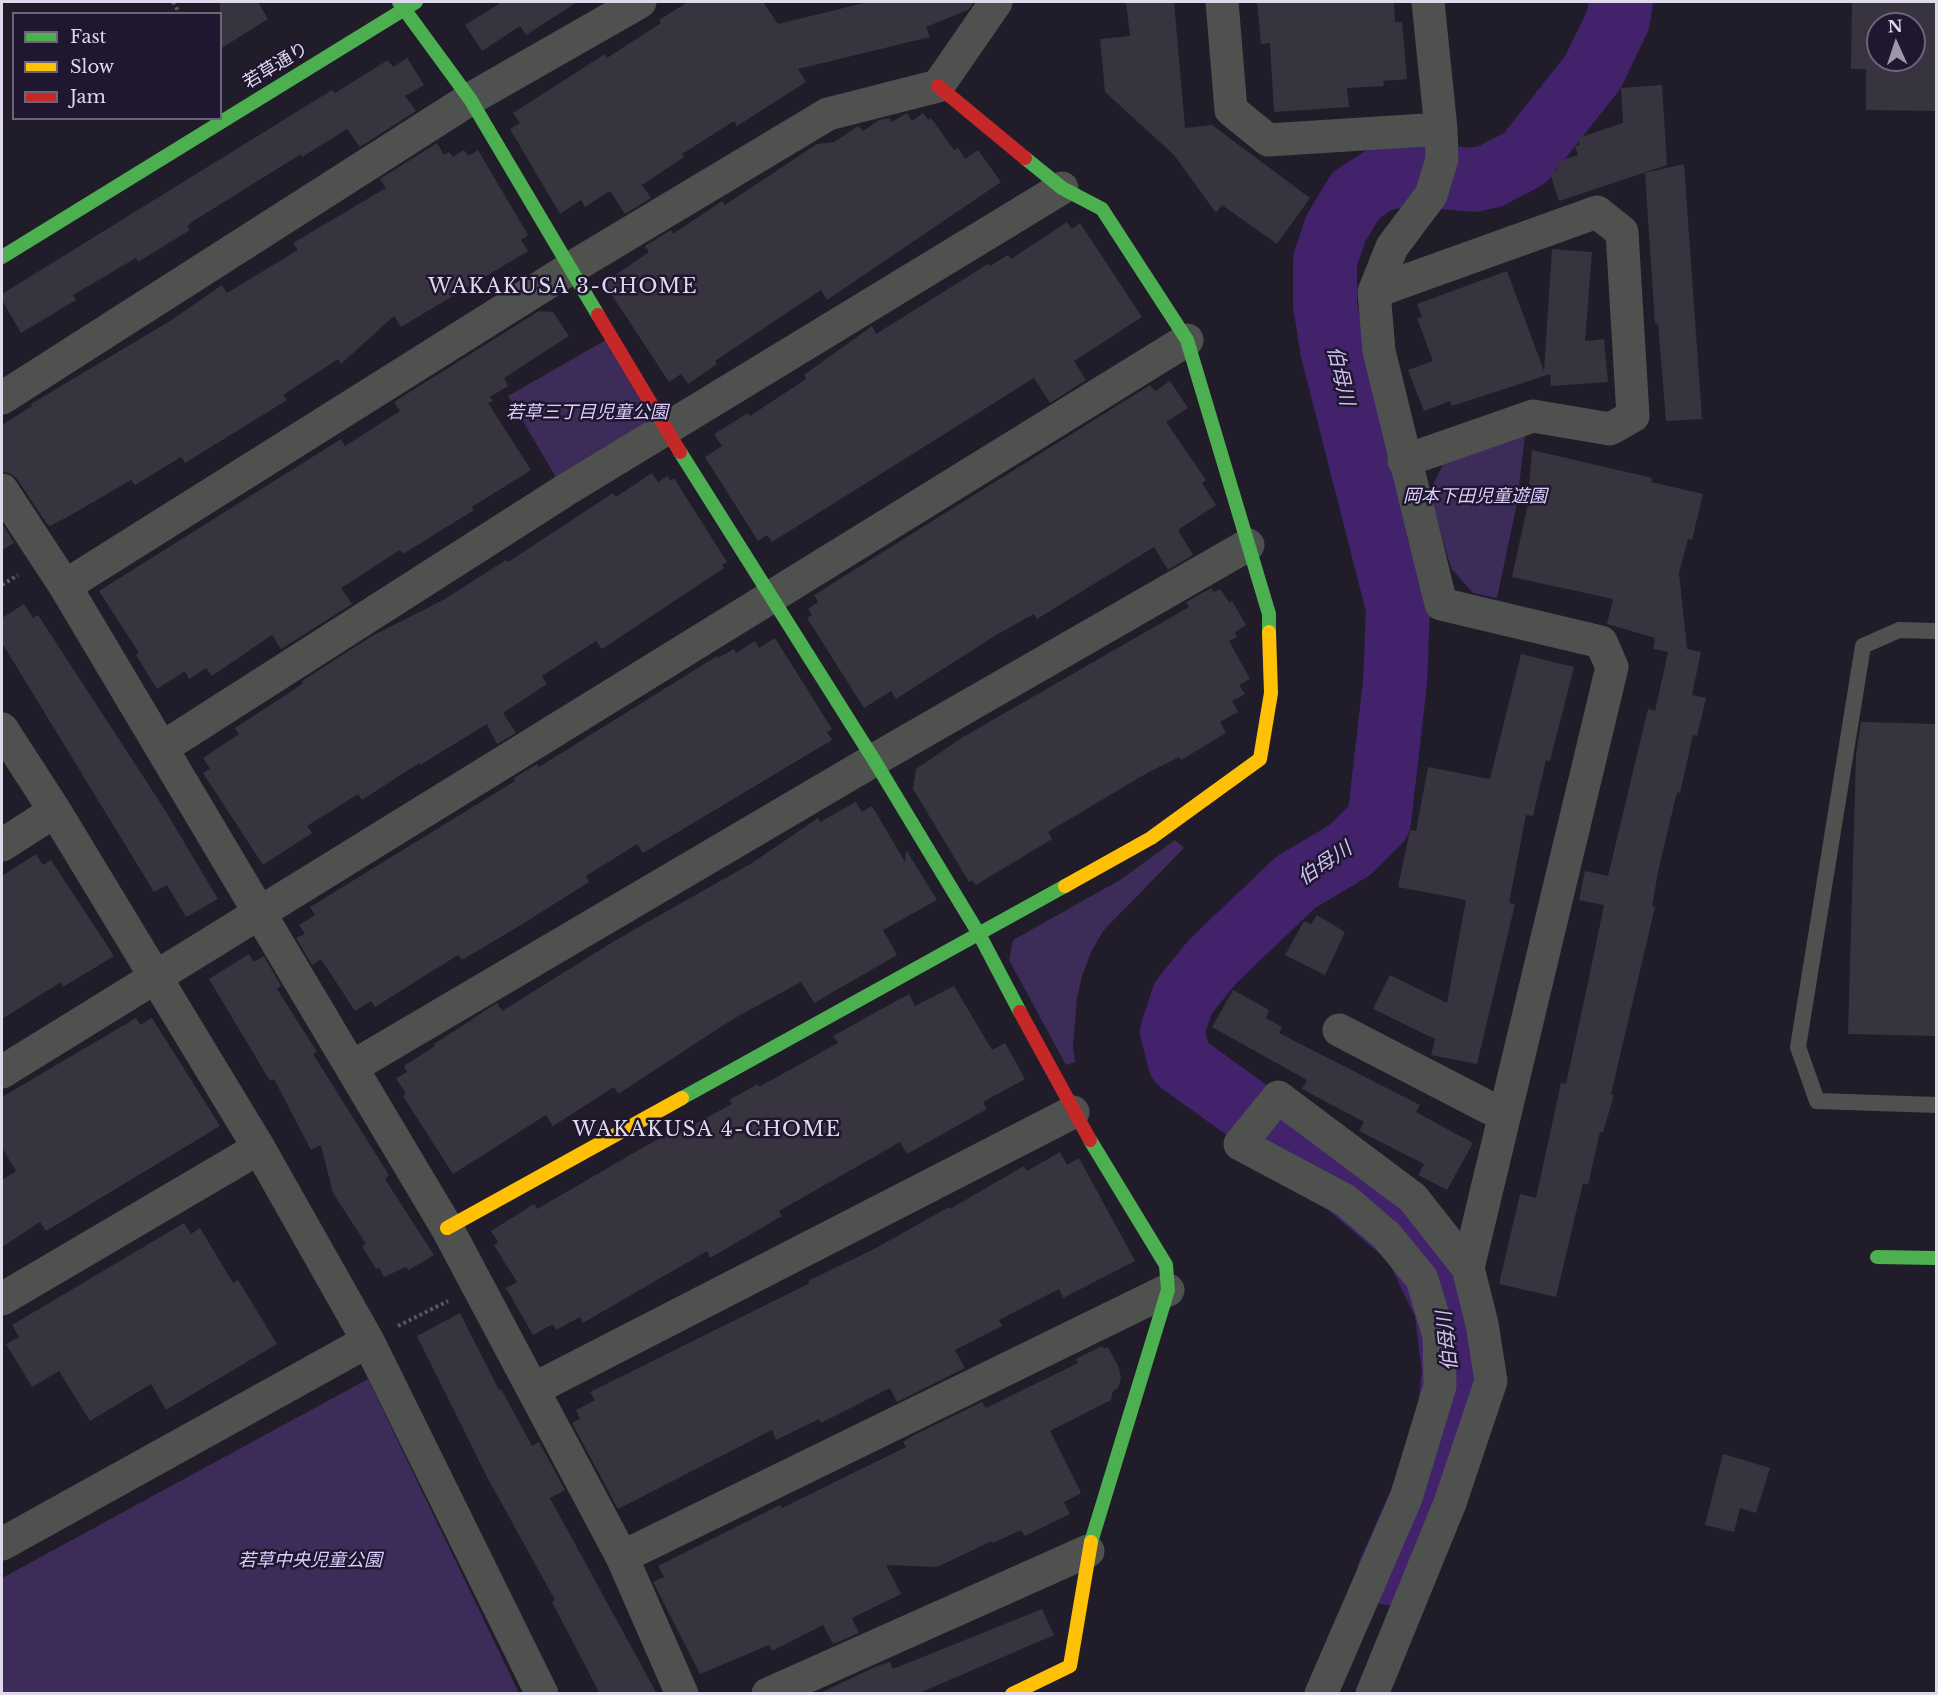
<!DOCTYPE html>
<html>
<head>
<meta charset="utf-8">
<style>
  body { margin:0 }
  #map { position:relative; width:1938px; height:1695px; overflow:hidden; background:#201c29; font-family:"Libre Baskerville",serif }
  canvas { display:block }
  .frame { position:absolute; inset:0; border:3px solid #dfdaeb; pointer-events:none }
  .legend { position:absolute; left:12px; top:12px; width:210px; height:108px; box-sizing:border-box; background:#1f162f; border:2px solid #6c647a; margin:0; padding:8px 10px; list-style:none; font-size:18px; color:#dfdaeb }
  .legend li { display:flex; align-items:center; gap:12px; height:30px }
  .legend b { width:30px; border:2px solid #6c647a }
  .north { position:absolute; left:1866px; top:12px; width:60px; height:60px; box-sizing:border-box; background:#1f162f; border:2px solid #6c647a; border-radius:50%; rotate:357deg; font-size:16px; font-weight:700; line-height:24px; text-align:center; color:#dfdaeb }
  .north::after { content:''; display:block; margin:auto; width:21px; height:27px; background:#9c98a7; clip-path:polygon(50% 0,100% 100%,50% 72%,0 100%) }
</style>
</head>
<body>
<div id="map">
<canvas width="1938" height="1695"></canvas>
<div class="frame"></div>
<ul class="legend">
<li><b style="height:8px;background:#4caf50"></b>Fast</li>
<li><b style="height:8px;background:#ffc107"></b>Slow</li>
<li><b style="height:8px;background:#c62828"></b>Jam</li>
</ul>
<div class="north">N</div>
</div>
<script>
const ctx = document.querySelector('canvas').getContext('2d');
ctx.lineJoin = 'round';
function fillPath(path, color) {
  ctx.fillStyle = color;
  ctx.fill(path, 'evenodd');
}
function toPath(rows) {
  const path = new Path2D();
  for (const r of rows) {
    path.moveTo(r[0], r[1]);
    for (let i = 2; i < r.length; i += 2) path.lineTo(r[i], r[i + 1]);
  }
  return path;
}
function trace(path, color, width, dash) {
  ctx.strokeStyle = color;
  ctx.lineWidth = width;
  ctx.lineCap = dash ? 'butt' : 'round';
  ctx.setLineDash(dash || []);
  ctx.stroke(path);
}
function write(font, color, halo, rows, align = 'center') {
  ctx.font = font + ' "Libre Baskerville","Noto Sans JP",serif';
  ctx.lineWidth = 5;
  ctx.setLineDash([]);
  ctx.textBaseline = 'middle';
  ctx.strokeStyle = halo;
  ctx.fillStyle = color;
  for (const [text, x, y, turn = 0] of rows) {
    ctx.save();
    ctx.translate(x, y);
    ctx.rotate((+turn || 0) * Math.PI / 180);
    ctx.textAlign = isNaN(turn) ? turn : align;
    if (halo) ctx.strokeText(text, 0, 0);
    ctx.fillText(text, 0, 0);
    ctx.restore();
  }
}
const green = toPath([
  [611,337,665,429,564,491,508,396],
  [1525,435,1517,503,1497,598,1473,593,1451,568,1429,492,1444,463],
  [1175,840,1184,848,1103,931,1091,952,1082,976,1077,998,1073,1047,1075,1062,1066,1065,1009,960,1013,940,1120,880],
  [368,1379,519,1693,2,1694,2,1578]
]);
const river = toPath([
  [1389,1573,1440,1458,1448,1423,1454,1371,1446,1307,1414,1241,1334,1173,1180,1062,1172,1032,1183,998,1213,961,1296,882,1350,850,1379,821,1395,683,1398,608,1332,349,1325,304,1325,260,1336,228,1356,195,1381,179,1408,174,1473,180,1491,176,1525,158,1593,72,1618,20,1621,2]
]);
const building = toPath([
  [220,2,258,2,268,19,220,49],
  [502,2,577,2,526,35,520,26,482,51,465,25],
  [688,2,763,2,778,24,868,2,974,2,968,10,926,27,930,37,798,69,806,82,737,126,734,121,682,154,684,157,642,185,651,198,625,214,610,191,585,207,581,200,560,214,510,129,520,123,513,113,605,54,607,58,661,23,659,20],
  [1126,2,1174,2,1185,128,1212,125,1310,198,1277,244,1222,205,1216,213,1174,155,1105,92,1100,39,1130,36],
  [1257,2,1394,2,1395,22,1402,22,1407,79,1383,81,1384,86,1347,88,1349,107,1274,112,1270,43,1261,44],
  [1852,2,1936,2,1936,111,1866,110,1866,69,1851,69],
  [1878,24,1914,24,1914,60,1878,60],
  [407,58,424,85,405,96,416,111,360,147,347,129,302,157,301,154,195,220,187,226,190,230,138,262,136,258,73,295,76,300,21,333,2,300,2,294,332,90,335,93,388,60,393,67],
  [1662,85,1667,165,1559,201,1550,173,1558,170,1556,162,1578,155,1575,146,1580,145,1578,138,1623,123,1621,88],
  [907,113,912,121,923,113,928,120,931,118,954,150,958,148,965,159,978,150,1001,182,827,300,821,290,715,361,717,364,688,384,681,374,669,382,604,283,649,252,645,246,671,230,673,234,722,201,725,205,817,144,834,142,858,126,863,131,879,120,889,118,892,122],
  [437,143,444,155,449,152,453,157,464,150,468,156,478,150,528,235,521,240,528,251,401,327,394,316,341,364,338,359,283,395,287,400,185,463,181,457,135,485,131,480,71,515,50,526,47,524,17,479,11,474,2,471,2,425,32,406,31,404,170,321,222,285,227,293,298,250,293,243,386,188,380,179],
  [1684,164,1702,419,1666,421,1658,323,1655,324,1645,173],
  [1067,222,1072,229,1080,223,1142,317,1074,361,1086,380,1050,403,1034,378,772,542,767,535,758,541,705,457,722,446,714,434,748,413,750,416,806,379,804,375,872,326,876,334,988,264,990,266,1008,255,1011,259],
  [1552,249,1592,252,1585,341,1604,339,1608,382,1551,386,1550,374,1452,406,1450,401,1424,411,1408,370,1433,361,1417,318,1422,317,1417,304,1507,271,1544,371],
  [539,311,553,312,569,336,504,378,508,386,490,397,493,401,488,403,531,470,472,507,474,510,403,554,400,550,341,588,352,604,281,649,272,635,212,676,206,668,189,679,185,671,157,689,136,655,139,653,99,591,341,439,345,446,400,411,394,402],
  [1170,381,1188,408,1166,422,1206,480,1202,483,1216,505,1178,530,1193,555,1168,570,1154,547,1037,619,1034,614,996,635,896,699,891,691,864,708,807,618,812,615,808,609,818,602,814,595,1150,385,1155,391],
  [1532,450,1652,478,1651,482,1703,494,1692,540,1688,539,1679,573,1687,649,1701,652,1692,695,1706,698,1697,736,1693,735,1680,793,1677,792,1659,867,1652,906,1655,907,1611,1094,1614,1095,1603,1132,1600,1132,1588,1185,1583,1183,1556,1297,1499,1284,1520,1194,1536,1198,1561,1083,1566,1084,1590,973,1604,905,1579,900,1585,871,1608,876,1648,709,1655,711,1668,652,1653,649,1655,638,1607,624,1613,599,1512,577,1532,485,1529,484],
  [652,473,658,482,668,476,670,481,674,478,727,562,722,565,724,568,602,649,596,641,542,676,547,684,503,713,516,733,497,744,487,724,420,765,419,763,362,800,358,794,307,826,312,833,263,865,203,773,210,769,203,758,239,734,235,728,295,689,303,683,302,681,372,636,443,600,506,560,508,562,613,493,616,497],
  [2,523,14,543,2,550],
  [1211,588,1214,592,1220,589,1230,603,1232,601,1246,625,1235,632,1237,637,1229,641,1250,679,1239,685,1245,694,1232,701,1238,712,1220,722,1226,733,1181,760,1179,757,1147,773,1048,832,1052,839,976,885,972,880,969,882,913,789,916,769,963,737,1189,607,1186,602],
  [24,604,33,618,38,615,165,810,218,899,186,917,167,885,154,892,2,643,2,618],
  [775,638,832,729,827,732,832,740,643,853,637,844,586,876,589,882,521,925,462,960,458,955,375,1007,371,1001,355,1011,321,959,312,965,296,938,305,934,299,925,315,915,310,907,515,781,514,778,537,764,539,767,717,656,718,658,734,649,736,653,755,641,759,648],
  [1521,654,1574,667,1550,761,1546,760,1533,816,1526,815,1509,903,1515,904,1477,1064,1431,1055,1435,1039,1373,1009,1390,975,1447,1003,1466,900,1398,887,1410,830,1416,831,1428,767,1490,779],
  [1861,722,1936,724,1936,1036,1848,1034,1856,755],
  [856,802,862,812,872,806,905,862,906,850,937,900,883,930,897,955,814,1003,801,982,733,1019,618,1094,614,1087,553,1126,546,1115,453,1174,403,1096,406,1094,396,1078,407,1072,404,1066,435,1046,434,1044,497,1003,502,1011,616,940,752,863,818,818,820,822],
  [36,854,43,865,51,860,114,956,63,987,61,982,2,1019,2,876],
  [1317,915,1345,932,1325,975,1285,955,1304,921,1311,924],
  [249,954,254,962,264,956,281,986,277,989,317,1052,313,1054,389,1175,385,1179,434,1255,409,1270,406,1267,384,1277,379,1268,376,1269,362,1246,366,1244,333,1193,321,1145,311,1150,274,1079,270,1081,209,979],
  [954,986,992,1050,1005,1043,1025,1079,983,1102,987,1109,907,1154,900,1142,779,1211,782,1216,710,1258,707,1251,583,1323,580,1317,556,1330,553,1324,533,1335,506,1288,517,1282,494,1245,498,1242,491,1231,534,1204,537,1209,670,1132,673,1136,732,1104,729,1100,758,1084,759,1087,838,1043,833,1036,909,994,915,1006],
  [1233,990,1269,1010,1266,1018,1282,1027,1279,1033,1420,1105,1416,1112,1473,1143,1447,1190,1418,1175,1424,1164,1359,1131,1364,1122,1302,1089,1307,1080,1212,1027],
  [136,1018,140,1025,152,1018,220,1126,46,1231,40,1222,2,1247,2,1180,16,1171,2,1148,2,1097],
  [1060,1152,1067,1165,1079,1158,1135,1261,1063,1298,1059,1289,999,1320,1002,1326,955,1350,965,1368,897,1402,890,1388,821,1423,819,1419,776,1440,772,1430,618,1509,572,1423,580,1419,576,1410,595,1400,590,1392,810,1283,808,1281,876,1248,949,1207,950,1209,1024,1166,1027,1171],
  [184,1223,191,1234,200,1228,233,1283,238,1280,277,1344,166,1410,151,1384,90,1421,59,1371,32,1387,6,1344,19,1337,12,1325],
  [460,1313,499,1390,501,1389,532,1446,539,1442,565,1490,550,1498,657,1694,600,1694,552,1602,555,1600,487,1477,417,1336],
  [1102,1346,1104,1349,1108,1347,1119,1368,1121,1379,1118,1388,1113,1391,1111,1400,1050,1431,1081,1493,1064,1502,1070,1514,1025,1536,1021,1530,993,1543,992,1541,937,1567,886,1565,901,1594,852,1618,859,1633,833,1644,823,1625,772,1651,769,1645,700,1674,653,1582,664,1577,658,1566,780,1505,782,1508,906,1447,903,1442,914,1435,982,1402,986,1408,1078,1363,1076,1359],
  [1723,1454,1770,1468,1756,1513,1740,1508,1734,1532,1705,1525],
  [1042,1609,1054,1635,917,1694,818,1694,877,1666,890,1662,893,1669]
]);
const path = toPath([
  [173,2,180,14],
  [2,585,18,575],
  [398,1326,448,1301]
]);
const lane = toPath([
  [1936,631,1899,630,1863,646,1798,1047,1817,1101,1936,1105]
]);
const street = toPath([
  [1222,2,1231,110,1268,140,1441,129],
  [1428,2,1441,129,1442,159,1431,195,1392,247,1374,292,1379,351,1441,604,1601,642,1612,667,1468,1268],
  [1374,292,1597,212,1622,232,1633,416,1610,429,1533,416,1404,461],
  [2,398,470,99,640,2],
  [2,490,65,586,447,1228,622,1557,682,1694],
  [65,586,571,268,828,114,938,86,996,2],
  [2,729,55,811,259,1148,368,1341,542,1694],
  [162,748,564,491,1062,188],
  [2,845,55,811],
  [1339,1030,1503,1115],
  [352,1067,874,760,1248,545],
  [2,1072,1187,340],
  [2,1299,259,1148],
  [534,1389,1073,1112],
  [2,1544,368,1341],
  [622,1557,1168,1290],
  [768,1694,1088,1551],
  [1321,1694,1406,1498,1440,1386,1439,1336,1422,1279,1387,1236,1345,1200,1240,1144,1278,1097,1413,1198,1468,1268,1482,1324,1491,1381,1450,1503,1372,1694]
]);
const fast = toPath([
  [399,2,470,99,598,315],
  [1025,158,1062,188,1102,209,1187,340,1269,614,1269,632],
  [2,257,416,2],
  [680,452,874,760,979,934,1020,1012],
  [682,1098,1065,886],
  [1090,1140,1166,1265,1168,1290,1091,1542],
  [1877,1257,1936,1258]
]);
const slow = toPath([
  [1065,886,1151,838,1260,759,1271,693,1269,632],
  [447,1228,682,1098],
  [1012,1694,1070,1666,1091,1542]
]);
const jam = toPath([
  [938,86,1025,158],
  [598,315,680,452],
  [1020,1012,1090,1140]
]);
const streetNames = [
  ["若草通り",276,66,-31]
];
const parkNames = [
  ["若草三丁目児童公園",587,413],
  ["岡本下田児童遊園",1475,497],
  ["若草中央児童公園",310,1561]
];
const neighbourhoodNames = [
  ["WAKAKUSA 3-CHOME",563,287],
  ["WAKAKUSA 4-CHOME",707,1130]
];
const waterNames = [
  ["伯母川",1340,376,77],
  ["伯母川",1325,864,-34],
  ["伯母川",1448,1341,-96]
];
fillPath(green, '#3d2c59');
trace(river, '#41226b', 64);
fillPath(building, '#37343f');
trace(path, '#58585b', 4, [3, 3]);
trace(lane, '#4f514f', 16);
trace(street, '#4f514f', 33);
trace(fast, '#4caf50', 14);
trace(slow, '#ffc107', 14);
trace(jam, '#c62828', 14);
write('18px', '#dfdaeb', '#1f162f', streetNames);
write('italic 18px', '#ddcffc', '#1f162f', parkNames);
ctx.letterSpacing = '1.5px';
write('20px', '#dfdaeb', '#1f162f', neighbourhoodNames);
ctx.letterSpacing = '0px';
write('italic 20px', '#cfc1ee', '#1f162f', waterNames);
</script>
</body>
</html>
